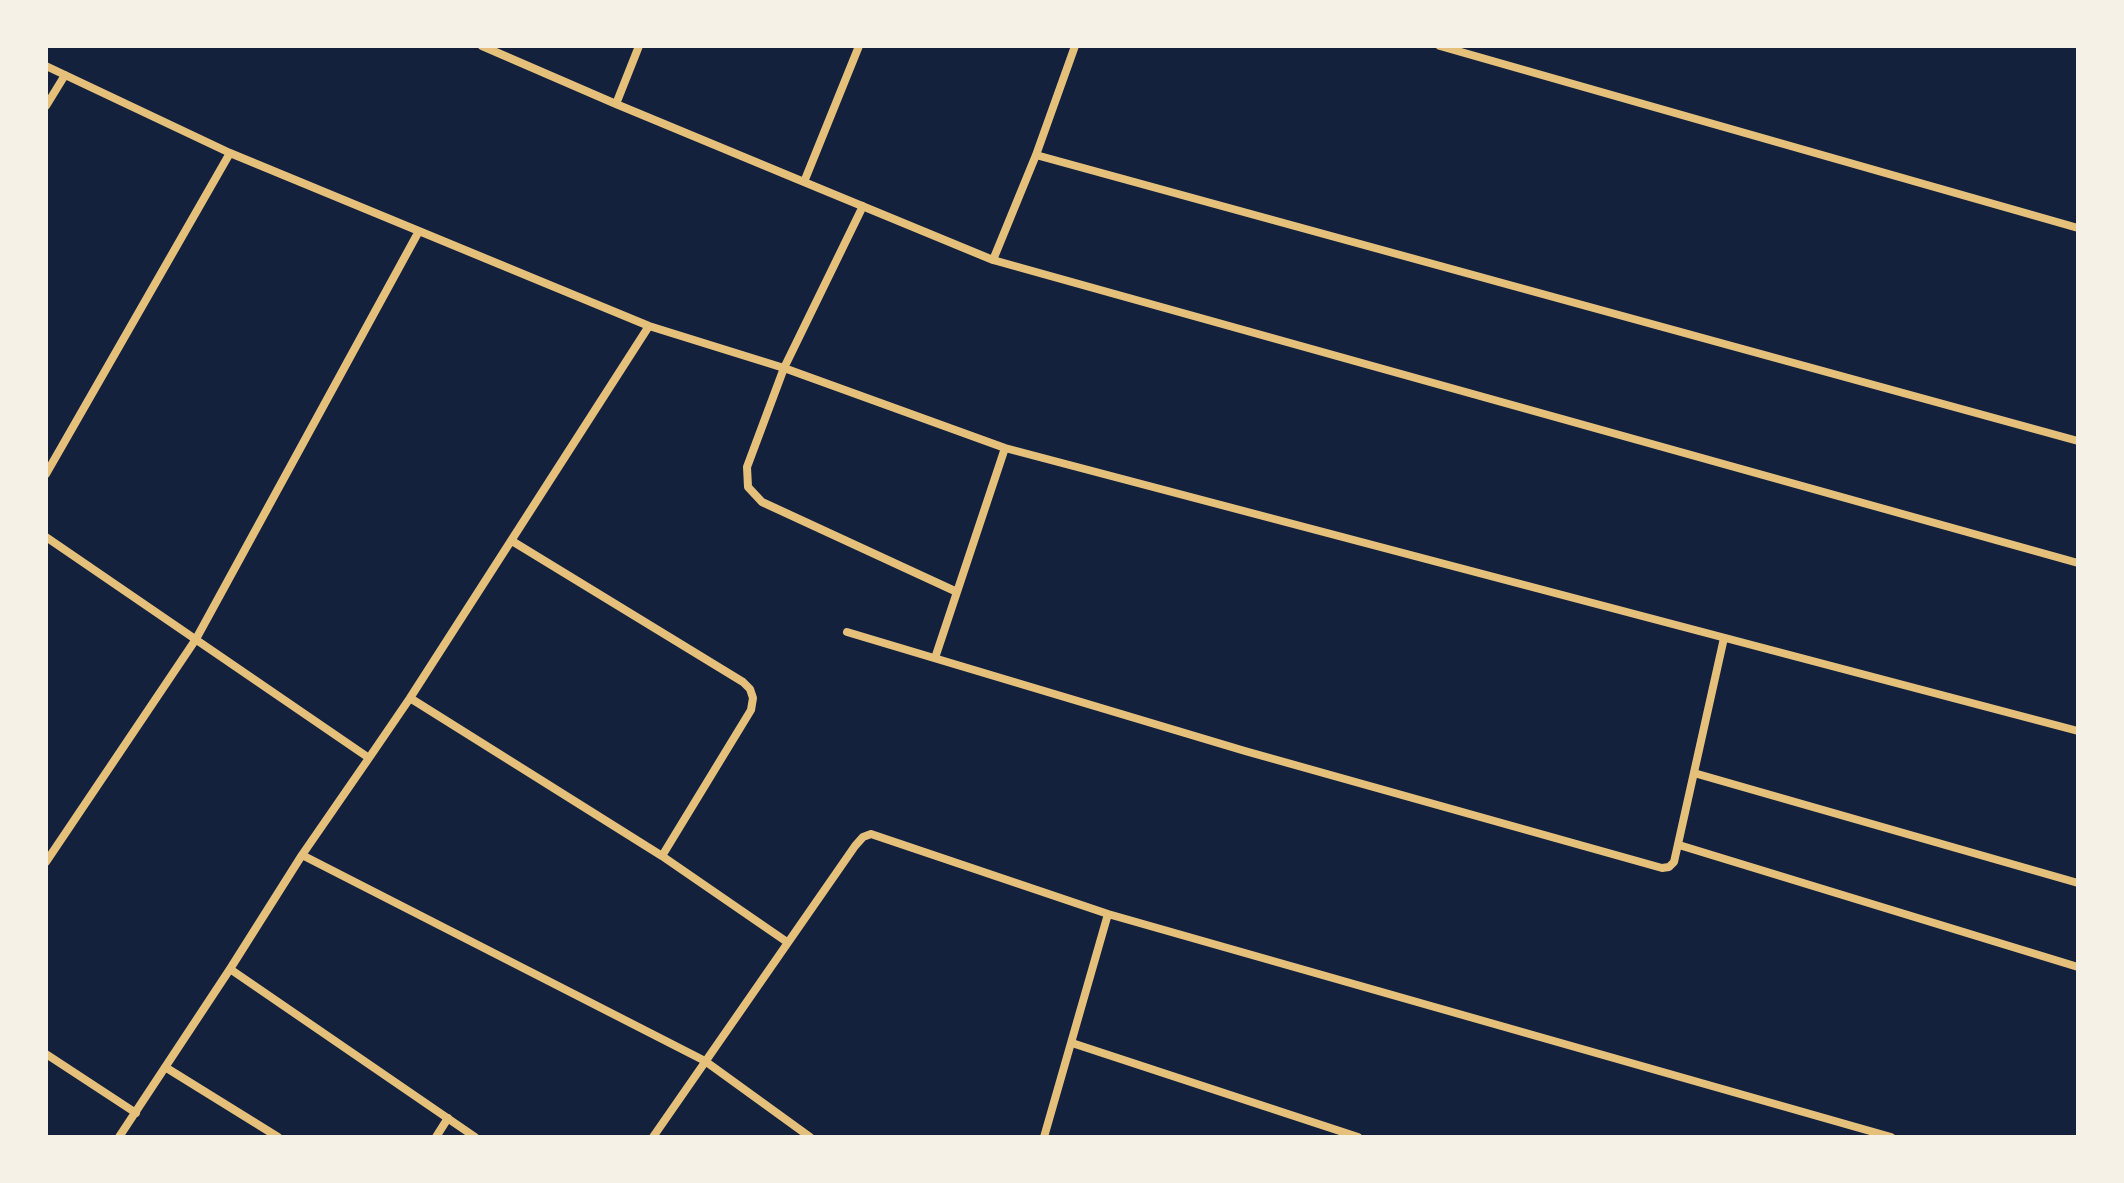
<!DOCTYPE html>
<html>
<head>
<meta charset="utf-8">
<style>
  body { margin:0 }
  #map { position:relative; width:2124px; height:1183px; overflow:hidden; background:#14213d; font-family:"Asap Condensed",sans-serif }
  canvas { display:block }
  .frame { position:absolute; inset:0; border:48px solid #f6f1e7; pointer-events:none }
</style>
</head>
<body>
<div id="map">
<canvas width="2124" height="1183"></canvas>
<div class="frame"></div>
</div>
<script>
const ctx = document.querySelector('canvas').getContext('2d');
ctx.lineJoin = 'round';
function toPath(rows) {
  const path = new Path2D();
  for (const r of rows) {
    path.moveTo(r[0], r[1]);
    for (let i = 2; i < r.length; i += 2) path.lineTo(r[i], r[i + 1]);
  }
  return path;
}
function trace(path, color, width, dash) {
  ctx.strokeStyle = color;
  ctx.lineWidth = width;
  ctx.lineCap = dash ? 'butt' : 'round';
  ctx.setLineDash(dash || []);
  ctx.stroke(path);
}
const minor = toPath([
  [482,46,616,104,639,46],
  [859,46,804,182,993,260,1036,155,1075,46],
  [1440,46,2078,228],
  [46,66,230,153,649,326,784,368,1005,448,2078,731],
  [616,104,804,182],
  [46,106,65,75],
  [1036,155,2078,441],
  [863,206,784,368,747,467,748,487,762,502,957,592],
  [993,260,2078,563],
  [649,326,410,698,662,856,787,942],
  [46,474,230,153],
  [46,537,369,758,302,855,230,969,119,1137],
  [512,541,743,682,750,689,753,698,751,710,662,856],
  [847,632,1245,751,1662,868,1669,867,1674,862,1724,638],
  [935,658,1005,448],
  [369,758,410,698],
  [1694,773,2078,883],
  [1679,845,2078,967],
  [302,855,705,1061,810,1137],
  [46,862,196,639,419,231],
  [230,969,475,1137],
  [1072,1043,1358,1137],
  [46,1054,136,1113],
  [165,1067,278,1137],
  [436,1137,448,1118],
  [653,1137,855,846,863,837,871,834,1108,914,1891,1137],
  [1044,1137,1108,914]
]);
trace(minor, '#e5c07b', 8);
</script>
</body>
</html>
